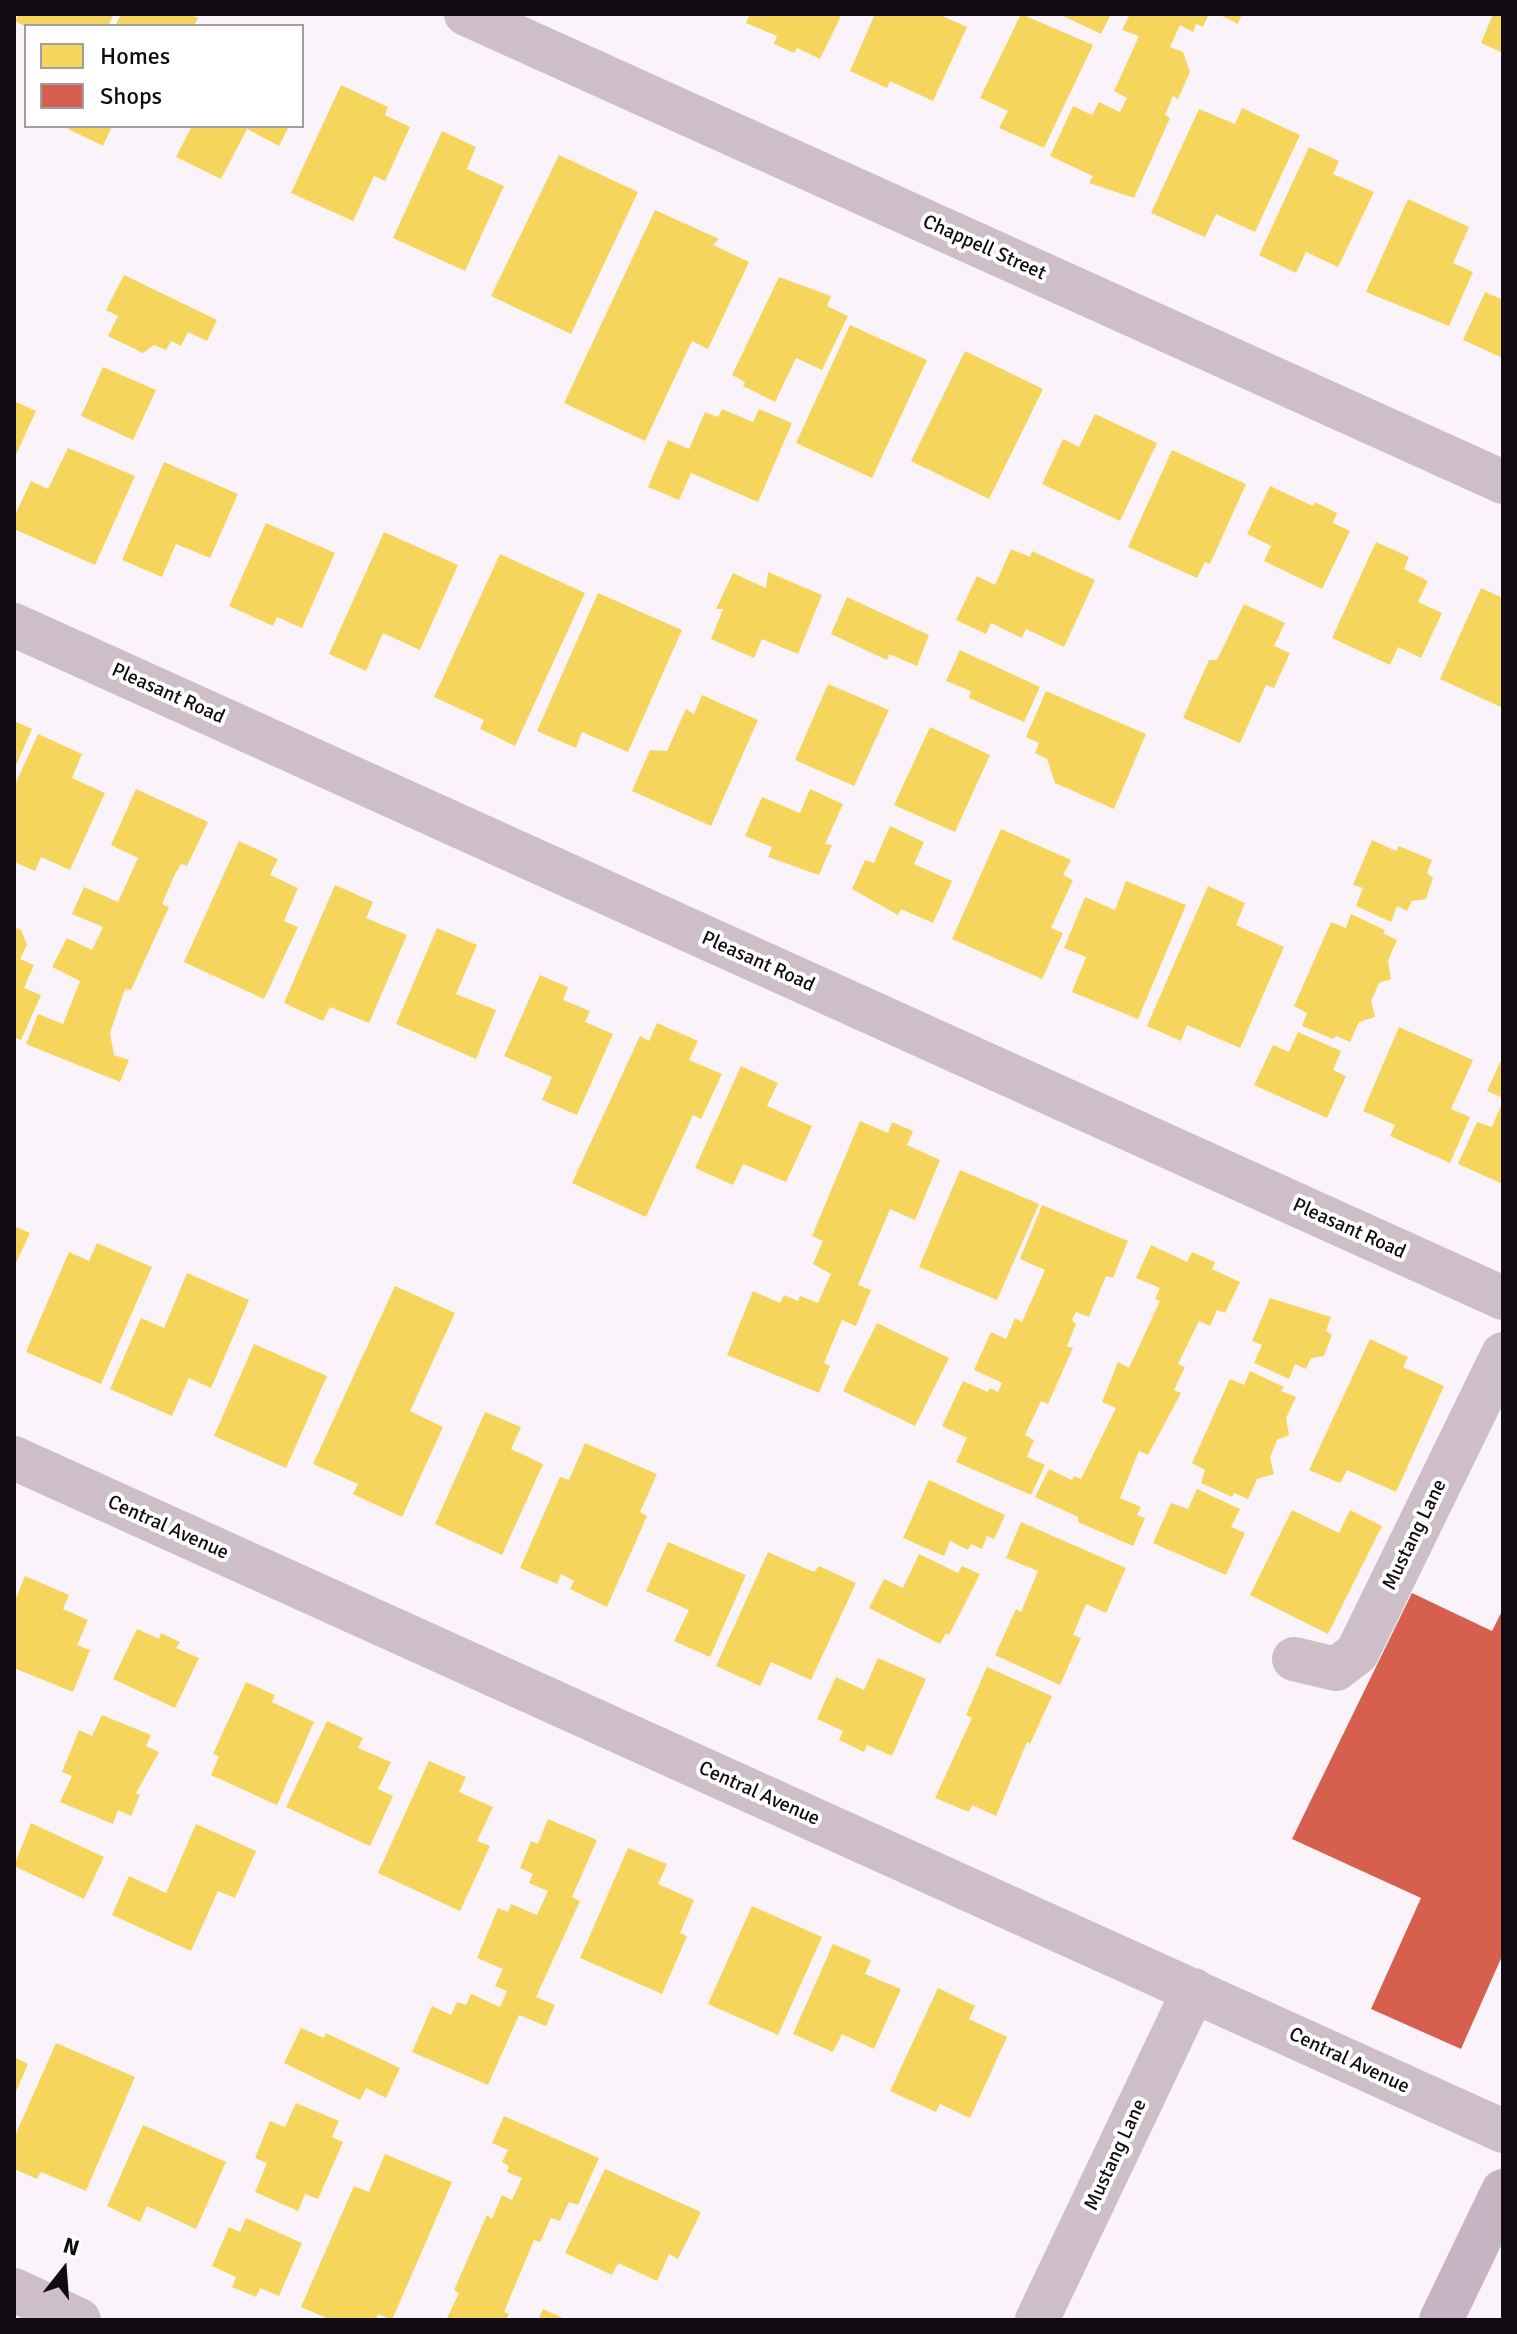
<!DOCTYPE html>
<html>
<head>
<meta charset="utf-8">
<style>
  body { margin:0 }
  #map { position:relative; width:1517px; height:2334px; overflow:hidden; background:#faf4fa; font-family:Signika,sans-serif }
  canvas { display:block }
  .frame { position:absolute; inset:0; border:16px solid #100c11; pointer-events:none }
  .legend { position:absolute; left:24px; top:24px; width:280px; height:104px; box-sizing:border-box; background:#fff; border:2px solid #9f9ea0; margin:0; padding:10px 14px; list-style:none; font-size:24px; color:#100c11 }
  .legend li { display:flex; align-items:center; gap:16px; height:40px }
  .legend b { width:40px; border:2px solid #9f9ea0 }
  .north { position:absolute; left:24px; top:2230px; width:80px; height:80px; -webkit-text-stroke:6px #fff; paint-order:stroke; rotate:17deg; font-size:22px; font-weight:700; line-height:32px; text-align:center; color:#100c11 }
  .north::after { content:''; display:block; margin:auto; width:28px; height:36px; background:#100c11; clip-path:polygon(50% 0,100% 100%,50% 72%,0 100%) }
</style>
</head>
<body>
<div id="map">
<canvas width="1517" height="2334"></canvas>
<div class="frame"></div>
<ul class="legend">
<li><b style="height:22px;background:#f6d55c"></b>Homes</li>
<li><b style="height:22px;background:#d6604d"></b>Shops</li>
</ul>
<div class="north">N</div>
</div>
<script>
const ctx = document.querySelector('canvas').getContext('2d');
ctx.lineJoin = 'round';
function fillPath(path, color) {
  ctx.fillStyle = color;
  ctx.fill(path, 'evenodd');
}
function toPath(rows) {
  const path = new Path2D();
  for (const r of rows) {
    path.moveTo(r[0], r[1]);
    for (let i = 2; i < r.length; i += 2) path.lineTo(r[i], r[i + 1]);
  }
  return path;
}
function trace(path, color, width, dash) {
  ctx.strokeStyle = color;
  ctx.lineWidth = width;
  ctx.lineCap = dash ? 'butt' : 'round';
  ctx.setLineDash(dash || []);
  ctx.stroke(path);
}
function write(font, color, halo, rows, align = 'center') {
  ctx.font = font + ' Signika,sans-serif';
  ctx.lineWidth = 8;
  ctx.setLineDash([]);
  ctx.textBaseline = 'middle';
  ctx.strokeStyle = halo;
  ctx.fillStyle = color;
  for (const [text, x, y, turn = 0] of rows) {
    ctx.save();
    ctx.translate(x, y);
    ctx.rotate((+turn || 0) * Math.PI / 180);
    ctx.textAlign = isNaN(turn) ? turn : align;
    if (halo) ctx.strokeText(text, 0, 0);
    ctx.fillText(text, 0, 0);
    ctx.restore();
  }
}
const homes = toPath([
  [19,14,114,14,108,26,26,27,15,21],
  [121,14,189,14,198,18,194,26,115,26],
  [750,14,839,14,840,18,820,59,797,48,794,53,774,44,777,36,746,23],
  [875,14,938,14,967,27,933,101,890,81,887,88,850,71],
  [1021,14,1093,45,1044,148,999,128,1008,111,980,98],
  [1059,14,1111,14,1101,34],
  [1130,14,1209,14,1203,27,1196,24,1193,32,1180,25,1170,47,1183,52,1190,72,1178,99,1173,96,1165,115,1170,118,1134,198,1089,183,1093,176,1050,156,1073,106,1092,115,1099,102,1120,112,1127,98,1114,91,1139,36,1122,30],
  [1218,14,1242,14,1238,24],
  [1493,14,1503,14,1503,53,1481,43],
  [341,85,388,107,385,115,410,127,385,181,374,176,353,221,291,193],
  [1242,108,1300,135,1255,232,1216,214,1205,237,1151,213,1199,109,1235,124],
  [69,126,112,126,103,146,68,129],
  [192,126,289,126,279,146,247,129,221,179,176,157],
  [442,131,476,147,467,169,504,186,465,271,393,238],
  [1309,147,1339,161,1333,174,1374,192,1338,267,1306,252,1296,273,1259,255],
  [559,155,638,192,571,334,491,296],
  [1408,199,1469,227,1453,263,1473,272,1449,326,1366,292],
  [655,210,719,239,713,245,749,262,708,349,692,341,645,441,564,403],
  [124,275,217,320,207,341,188,332,181,346,171,341,166,350,154,345,143,353,108,336,118,316,106,310],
  [779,277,831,296,827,306,848,316,822,370,796,358,775,402,743,386,745,382,732,375],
  [1485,292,1503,300,1503,358,1463,340],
  [850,325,927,360,872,478,796,443],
  [965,351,1043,389,989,499,911,461],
  [103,367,156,390,133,440,81,416],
  [14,401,36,411,14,459],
  [722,409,753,422,759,409,792,423,758,502,691,473,679,500,648,487,668,440,689,449,705,412,718,417],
  [1095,414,1157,443,1120,521,1042,484,1063,439,1079,447],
  [68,448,135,476,95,565,14,529,14,517,31,481,48,489],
  [1172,450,1246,484,1210,564,1205,562,1197,578,1128,547],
  [164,462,238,494,210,558,176,544,162,577,122,560],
  [1270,486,1313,506,1315,502,1337,513,1333,523,1350,531,1322,589,1264,561,1271,546,1247,534],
  [266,523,335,553,302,628,277,617,273,626,229,606],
  [384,532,458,565,420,650,383,633,366,671,329,654],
  [1376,542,1409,557,1404,569,1428,581,1418,602,1442,613,1421,658,1398,647,1390,665,1332,638],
  [1011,549,1030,557,1032,551,1095,580,1064,647,1026,629,1022,638,991,623,986,634,956,620,977,576,995,585],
  [500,554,585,593,515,746,480,729,484,720,434,697],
  [768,572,822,595,798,654,762,639,754,658,711,639,723,609,716,609,733,573,766,588],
  [1481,588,1503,598,1503,708,1440,679],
  [598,593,682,630,628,752,582,732,576,748,537,731],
  [847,597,929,635,917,666,889,654,887,660,831,634],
  [1244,604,1285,623,1274,646,1290,653,1274,688,1266,685,1240,743,1183,718,1209,660,1217,660],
  [960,650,1040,687,1024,722,969,698,971,691,946,681],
  [828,684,889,710,854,786,795,760],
  [1046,691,1146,734,1114,809,1055,783,1047,759,1035,753,1039,743,1026,737],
  [702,695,758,720,711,826,632,791,650,750,667,751,686,709,694,714],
  [14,721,32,729,14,770],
  [930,727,990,755,955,832,894,805],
  [38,734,82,754,72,778,105,793,70,870,41,857,35,871,14,862,14,787],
  [136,789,208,822,187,866,181,864,175,874,162,904,169,907,131,990,125,989,110,1033,114,1055,129,1060,120,1082,26,1044,38,1014,63,1024,80,981,52,967,67,938,92,950,103,927,72,914,84,887,118,902,138,858,111,845],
  [810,789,843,804,825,844,832,845,819,875,768,857,772,847,745,836,762,797,800,813],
  [890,826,924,842,914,864,952,881,933,923,901,909,898,915,852,889,865,860,874,863],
  [1001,829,1071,860,1063,875,1073,880,1051,928,1063,933,1042,979,952,939],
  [1372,840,1396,851,1399,846,1432,860,1427,873,1433,878,1426,899,1412,901,1407,911,1397,906,1391,922,1356,906,1363,888,1353,885],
  [239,841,278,859,270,875,298,888,284,921,298,927,264,999,184,962],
  [1126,881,1186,905,1138,1019,1072,992,1086,957,1064,948,1085,897,1115,910],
  [335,885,373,902,366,918,407,935,369,1023,330,1007,323,1021,284,1003],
  [1208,886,1245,903,1236,925,1284,947,1240,1048,1187,1025,1181,1041,1147,1026],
  [1351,914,1385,930,1383,933,1397,940,1388,961,1391,979,1379,983,1371,1001,1375,1017,1359,1022,1350,1042,1336,1036,1333,1039,1302,1026,1307,1013,1294,1006,1331,922,1346,928],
  [14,927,21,930,27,945,20,959,34,965,24,988,41,995,21,1040,14,1037],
  [437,928,477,945,456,994,496,1010,476,1059,396,1024],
  [540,975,568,987,563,1000,590,1011,585,1022,613,1034,577,1115,542,1100,552,1077,504,1056],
  [657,1023,698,1041,689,1060,722,1074,701,1119,693,1115,646,1217,572,1183,640,1036,649,1041],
  [1399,1027,1473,1060,1451,1109,1470,1117,1450,1163,1390,1136,1395,1125,1363,1111],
  [1298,1032,1341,1051,1333,1070,1346,1076,1327,1118,1254,1085,1273,1045,1289,1052],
  [1503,1056,1503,1098,1487,1091],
  [741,1066,778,1083,767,1106,812,1126,786,1182,743,1164,733,1185,695,1168],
  [1503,1100,1503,1184,1458,1164,1477,1122,1492,1127],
  [860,1121,888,1133,892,1122,913,1131,907,1145,940,1160,915,1220,890,1209,858,1285,871,1290,856,1326,842,1320,824,1363,830,1366,819,1393,727,1355,753,1291,780,1303,784,1295,798,1301,800,1296,818,1303,831,1274,813,1264,823,1241,812,1236],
  [960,1170,1039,1204,997,1300,919,1267],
  [1042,1205,1128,1241,1113,1278,1106,1276,1089,1317,1076,1312,1072,1320,1076,1324,1067,1346,1073,1348,1048,1404,1041,1401,1025,1435,1034,1440,1027,1457,1045,1465,1031,1495,956,1462,967,1438,942,1426,963,1381,988,1392,990,1388,998,1392,1002,1383,974,1370,991,1332,1006,1339,1015,1318,1022,1322,1045,1270,1020,1259],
  [14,1226,30,1233,14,1267],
  [97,1243,152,1267,101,1384,26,1352,69,1252,89,1261],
  [1151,1245,1187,1262,1192,1252,1215,1262,1212,1269,1240,1282,1225,1313,1217,1310,1210,1326,1199,1321,1178,1364,1185,1367,1174,1390,1181,1393,1148,1455,1139,1451,1120,1498,1141,1507,1137,1515,1145,1518,1133,1546,1078,1522,1078,1517,1035,1497,1049,1469,1072,1480,1074,1476,1081,1479,1116,1408,1102,1402,1118,1362,1129,1368,1160,1301,1155,1299,1160,1288,1136,1278],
  [187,1273,249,1300,211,1388,189,1378,172,1416,110,1389,141,1318,164,1328],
  [395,1286,455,1313,410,1411,443,1427,402,1517,353,1494,358,1484,313,1464],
  [1270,1298,1331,1317,1326,1331,1332,1335,1324,1356,1311,1358,1306,1369,1295,1364,1289,1379,1254,1363,1262,1345,1252,1341],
  [877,1323,949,1358,915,1426,843,1391],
  [1370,1339,1408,1357,1403,1367,1444,1386,1396,1492,1347,1470,1340,1483,1309,1470],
  [254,1344,327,1376,286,1468,214,1436],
  [1250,1371,1284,1387,1281,1391,1296,1397,1286,1418,1289,1435,1277,1440,1270,1458,1274,1474,1257,1479,1248,1499,1234,1493,1232,1497,1201,1483,1205,1470,1192,1463,1230,1379,1244,1385],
  [485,1412,521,1427,511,1449,543,1464,502,1555,435,1524],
  [585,1443,657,1474,640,1512,647,1516,607,1607,570,1589,574,1581,569,1578,561,1574,557,1584,520,1568,560,1477,569,1480],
  [929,1480,1005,1515,994,1539,987,1536,982,1549,971,1544,968,1550,950,1541,944,1556,903,1538],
  [1197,1489,1240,1509,1231,1527,1245,1533,1226,1575,1153,1543,1171,1503,1188,1509],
  [1292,1510,1339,1533,1350,1510,1382,1526,1328,1634,1250,1595],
  [1021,1522,1126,1568,1106,1613,1086,1604,1073,1635,1081,1638,1060,1685,995,1655,1016,1609,1021,1612,1038,1571,1006,1558],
  [668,1542,746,1575,710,1657,674,1641,689,1610,646,1591],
  [768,1552,814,1572,819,1566,856,1583,811,1680,771,1662,760,1686,716,1666],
  [919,1554,958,1573,962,1566,980,1574,949,1635,946,1633,940,1644,869,1608,884,1579,903,1588],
  [25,1576,69,1595,63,1609,88,1620,77,1645,90,1650,73,1692,14,1668,14,1603],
  [137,1629,159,1639,161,1633,180,1642,176,1648,199,1658,175,1708,113,1679],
  [878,1658,926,1679,892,1756,867,1745,864,1752,839,1740,843,1731,817,1719,836,1677,864,1690],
  [987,1667,1052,1696,1030,1744,1027,1742,996,1816,972,1805,969,1812,935,1798,972,1718,966,1715],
  [246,1682,275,1695,272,1702,314,1722,277,1805,211,1775,219,1756,213,1754],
  [102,1715,151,1735,146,1746,159,1752,136,1793,140,1795,131,1816,118,1810,113,1824,60,1802,72,1776,62,1772,79,1730,92,1736],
  [327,1721,363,1738,358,1748,391,1762,378,1789,393,1796,370,1846,286,1807],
  [429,1761,466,1777,459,1792,493,1807,477,1841,490,1846,460,1911,378,1873],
  [548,1819,597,1840,572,1897,580,1901,536,1997,555,2005,546,2026,519,2015,488,2085,412,2052,432,2006,451,2015,457,2002,466,2005,471,1994,500,2007,507,1991,495,1986,503,1969,477,1958,498,1908,508,1912,511,1904,537,1915,548,1891,529,1883,533,1874,520,1868,531,1841,538,1844],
  [31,1823,104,1857,84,1899,14,1866],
  [196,1824,256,1851,235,1898,218,1891,191,1951,112,1915,129,1876,166,1893],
  [628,1848,667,1864,658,1884,694,1900,680,1933,687,1936,662,1994,580,1958],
  [752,1906,822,1937,778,2035,708,2004],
  [833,1944,871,1960,865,1974,901,1989,874,2049,842,2034,833,2052,793,2034],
  [938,1988,975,2006,969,2019,1007,2037,970,2118,940,2104,936,2112,890,2091],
  [301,2028,324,2038,326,2033,400,2068,386,2098,366,2088,360,2100,284,2063],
  [56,2043,135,2077,86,2191,41,2172,37,2179,14,2169,14,2138],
  [14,2057,28,2064,14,2096],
  [296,2103,339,2121,332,2137,343,2142,318,2199,305,2194,298,2211,255,2192,267,2163,255,2158,270,2121,285,2127],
  [504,2116,599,2158,578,2205,569,2202,560,2221,551,2218,540,2242,534,2240,504,2312,509,2314,506,2320,446,2320,459,2293,454,2290,487,2215,492,2219,502,2195,512,2200,522,2178,507,2172,509,2166,502,2162,508,2150,492,2143],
  [143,2125,226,2162,196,2229,147,2206,140,2222,107,2206],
  [385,2154,452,2182,392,2320,378,2314,375,2320,331,2320,301,2307,354,2186,369,2192],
  [605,2169,701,2212,678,2259,669,2254,657,2281,618,2263,612,2275,565,2253],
  [246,2218,302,2243,279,2296,260,2288,256,2297,232,2287,236,2277,212,2266,229,2227,240,2232],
  [543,2309,567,2320,538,2320]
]);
const shops = toPath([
  [1412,1593,1492,1631,1503,1609,1503,1954,1461,2049,1371,2009,1421,1898,1292,1839]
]);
const minor = toPath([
  [466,14,1503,482],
  [14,625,1503,1298],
  [14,1458,1503,2131],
  [1294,1659,1336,1669,1357,1653,1503,1354],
  [14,2290,79,2320],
  [1037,2320,1194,1990]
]);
const major = toPath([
  [1441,2320,1503,2191]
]);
const streetNames = [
  ["Chappell Street",984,248,24],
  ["Pleasant Road",168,694,24],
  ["Pleasant Road",758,962,24],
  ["Pleasant Road",1349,1229,24],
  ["Central Avenue",168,1528,24],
  ["Mustang Lane",1415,1535,-64],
  ["Central Avenue",759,1794,24],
  ["Central Avenue",1349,2061,25],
  ["Mustang Lane",1116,2155,-65]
];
fillPath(homes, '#f6d55c');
fillPath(shops, '#d6604d');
trace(minor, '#cebec8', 44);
trace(major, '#c7b4c2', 44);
write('20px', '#100c11', '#fff', streetNames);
</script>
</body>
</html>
